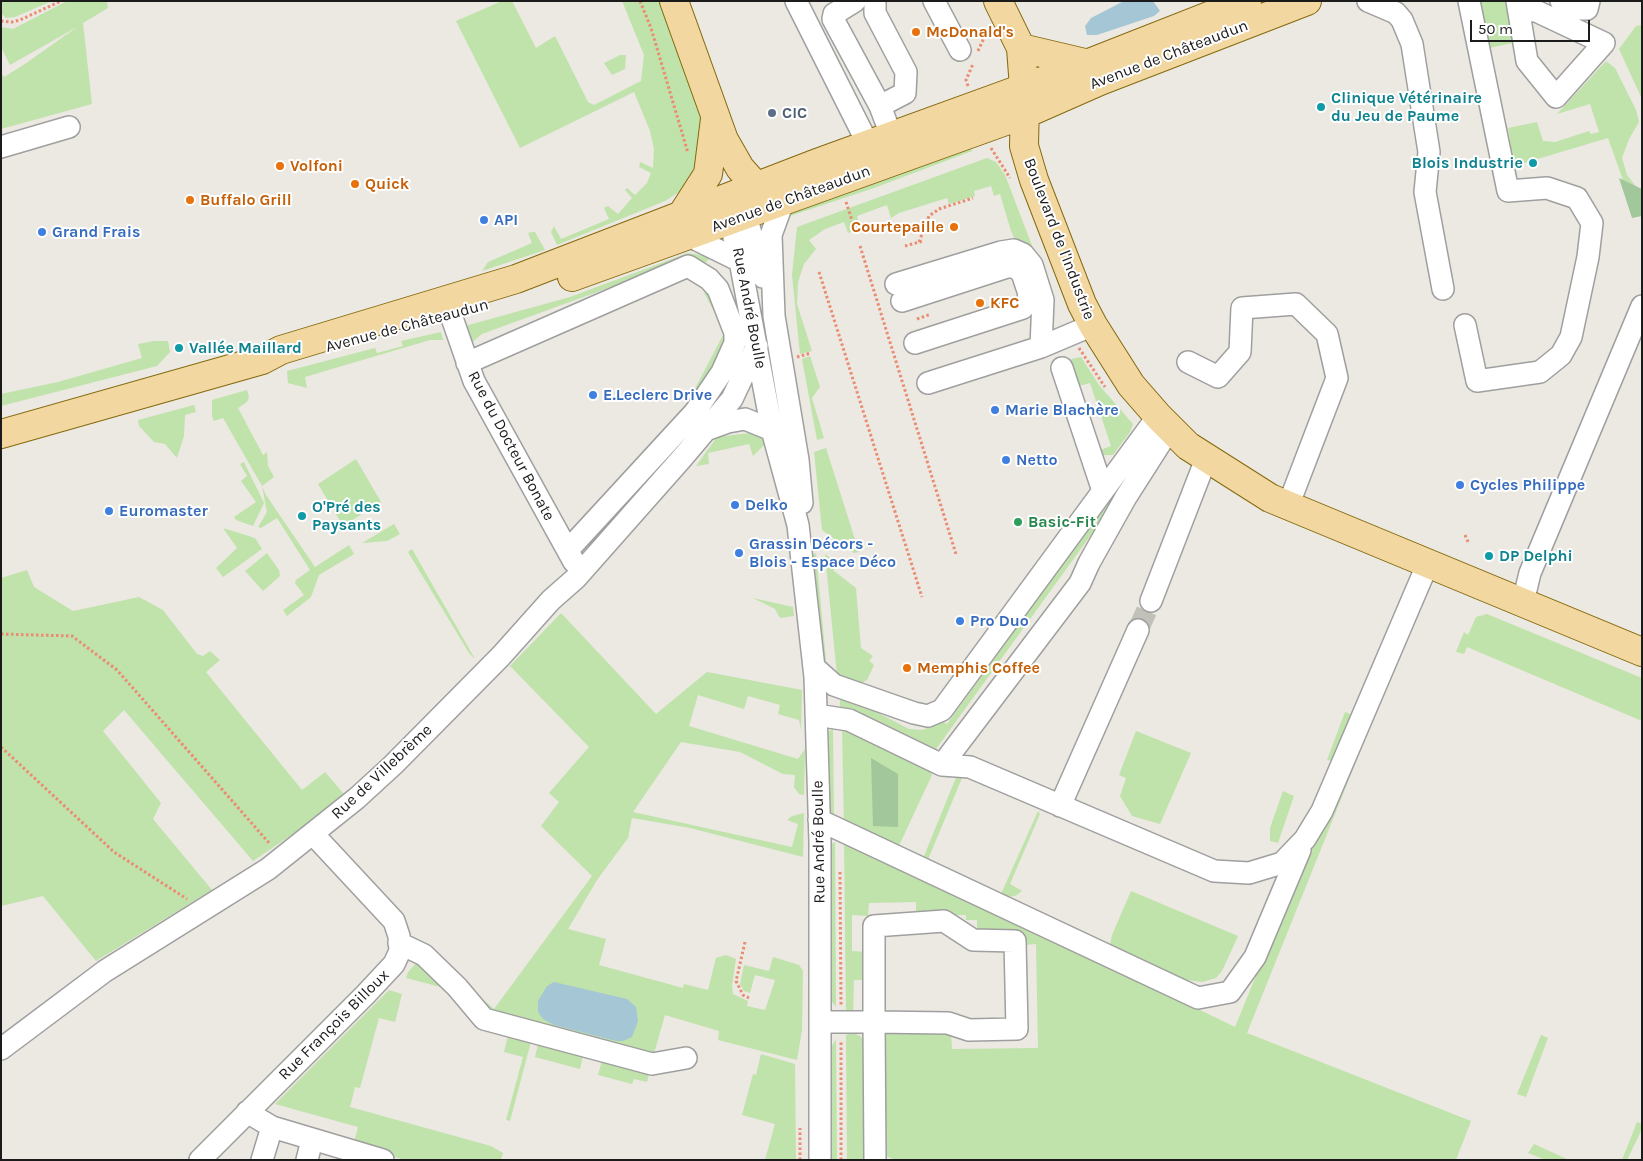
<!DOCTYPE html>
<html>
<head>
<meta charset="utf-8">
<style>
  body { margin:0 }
  #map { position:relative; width:1643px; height:1161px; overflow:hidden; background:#ebe9e1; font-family:Karla,sans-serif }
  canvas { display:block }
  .frame { position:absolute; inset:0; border:2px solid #1b1b1b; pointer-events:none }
  .scale { position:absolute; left:1470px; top:20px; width:120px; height:22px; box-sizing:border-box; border:2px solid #1b1b1b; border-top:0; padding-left:6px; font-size:15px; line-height:18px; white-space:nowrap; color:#1b1b1b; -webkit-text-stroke:4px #fff; paint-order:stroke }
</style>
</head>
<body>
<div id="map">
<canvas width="1643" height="1161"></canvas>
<div class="frame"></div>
<div class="scale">50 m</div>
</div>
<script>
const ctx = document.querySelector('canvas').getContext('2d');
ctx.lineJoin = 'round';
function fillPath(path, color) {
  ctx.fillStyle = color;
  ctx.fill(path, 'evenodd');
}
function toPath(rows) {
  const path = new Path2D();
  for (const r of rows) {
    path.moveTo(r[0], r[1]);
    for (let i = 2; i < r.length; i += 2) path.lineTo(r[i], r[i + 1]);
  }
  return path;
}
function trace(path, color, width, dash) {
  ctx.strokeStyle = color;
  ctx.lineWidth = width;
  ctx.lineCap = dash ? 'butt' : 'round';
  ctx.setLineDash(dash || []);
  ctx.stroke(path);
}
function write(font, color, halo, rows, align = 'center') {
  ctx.font = font + ' Karla,sans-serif';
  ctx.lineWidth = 4;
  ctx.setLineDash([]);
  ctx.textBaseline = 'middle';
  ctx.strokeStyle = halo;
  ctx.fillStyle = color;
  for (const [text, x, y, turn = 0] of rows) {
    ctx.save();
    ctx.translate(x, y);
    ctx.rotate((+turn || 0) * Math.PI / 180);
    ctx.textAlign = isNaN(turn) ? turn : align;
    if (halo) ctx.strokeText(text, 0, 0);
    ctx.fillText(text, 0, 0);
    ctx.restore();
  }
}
const grass = toPath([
  [1,1,52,1,15,17,6,18,1,13],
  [67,1,107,1,108,8,83,23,92,104,1,129,1,73,4,77,25,64,77,27,10,65,1,47,1,27,13,29],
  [502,1,512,1,536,48,555,36,588,102,594,105,641,81,644,55,622,1,663,1,698,99,704,132,704,155,684,189,665,201,557,245,551,232,554,226,561,239,609,219,604,208,608,206,618,214,632,198,625,190,627,188,635,195,647,183,651,173,639,167,640,162,653,168,654,149,650,131,634,92,520,148,456,21],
  [1479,1,1509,1,1517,42,1489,48],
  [1642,25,1642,99,1619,49,1636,26],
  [620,55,626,55,625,69,612,75,604,63],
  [1606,61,1615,68,1636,110,1639,122,1629,139,1622,158,1627,175,1637,188,1623,180,1608,138,1514,166,1508,128,1537,122,1543,141,1555,142,1589,131,1591,134,1599,132,1590,104,1557,114],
  [970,145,972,151,874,188,787,217,792,209],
  [987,158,996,162,1005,175,1036,256,1019,248,1011,231,1000,194,994,196,991,186,974,191,975,196,949,204,947,198,899,213,891,218,887,205,857,216,861,228,848,233,844,222,825,229,809,240,816,249,804,264,798,282,797,304,812,351,800,354,792,275,797,227],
  [532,232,535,232,545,250,482,271,488,262,532,243,528,233],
  [688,253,711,257,699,269,693,257,482,334,470,344,465,326,570,297],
  [704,293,711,293,729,329,719,365,685,408,725,331],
  [441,332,443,340,430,340,305,377,307,388,288,383,287,371,375,348,377,353,403,346,401,341],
  [154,341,168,341,170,352,157,366,1,406,1,394,58,382,142,358,138,344],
  [810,356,820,387,812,398,824,438,817,440,802,359],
  [1081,357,1099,385,1133,424,1130,432,1113,455,1103,455,1100,450,1111,446,1090,383,1079,386,1071,359],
  [247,390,249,397,247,402,238,408,263,455,267,452,268,466,274,477,262,486,266,495,315,567,349,545,354,554,319,575,311,597,287,616,283,610,304,595,295,583,296,580,310,570,277,518,261,528,258,527,267,512,262,486,223,418,214,421,212,417,212,400],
  [194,405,196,412,185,415,184,436,177,458,165,444,154,442,139,426,138,420],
  [750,433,763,438,764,445,753,456,749,444,708,453,709,464,696,466,717,437],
  [1149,441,1101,521,931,756,840,710,840,693,909,729,923,730,942,721,947,724,1116,491,1116,478,1124,481],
  [826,448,859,552,854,553,822,530,814,452],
  [356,459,381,502,343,526,318,484],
  [244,462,264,503,253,526,236,520,234,517,256,502,241,481,247,476,240,464],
  [394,524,400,534,387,541,362,543],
  [223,528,255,538,262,549,223,577,216,568,237,548],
  [412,549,475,659,469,653,408,552],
  [267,553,279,570,280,576,263,591,245,571],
  [816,553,827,671,823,667,812,556],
  [825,554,833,560,834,571,856,588,861,648,873,656,869,661,874,665,867,680,860,684,837,675],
  [27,570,34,587,73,611,139,597,163,610,197,654,203,656,210,651,220,660,206,672,302,790,325,772,344,794,306,825,253,861,124,710,103,731,161,803,153,819,212,890,96,961,43,896,1,906,1,578],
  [753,598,793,607,794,616,780,618,775,609],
  [561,613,656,714,707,672,802,690,801,730,799,720,778,714,780,705,748,696,744,709,698,695,689,726,798,759,805,749,804,795,799,794,794,787,795,775,783,774,740,752,681,742,633,812,792,847,798,824,787,820,792,816,804,813,803,857,690,828,632,818,628,838,597,880,568,929,606,939,599,965,683,988,684,984,708,990,716,958,726,955,736,959,732,986,733,994,748,1001,747,1006,765,1010,775,980,755,975,750,993,744,991,740,984,744,965,769,971,773,957,799,965,803,971,802,1030,797,1060,718,1040,719,1031,665,1015,653,1057,489,1012,457,977,494,1009,592,876,541,826,559,802,549,793,589,747,510,666],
  [1487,614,1642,678,1642,721,1467,647,1464,654,1456,652,1464,632,1468,635,1476,617],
  [1345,712,1353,715,1333,761,1327,760],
  [842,726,849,727,892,753,927,766,932,775,897,850,922,861,957,775,962,778,927,862,1001,894,1038,811,1040,814,1010,884,1022,891,1015,896,1001,898,844,826],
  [833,728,834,819,829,811,826,734],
  [1136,731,1191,753,1160,824,1132,816,1120,796,1126,778,1119,775],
  [1366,737,1247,1033,1471,1121,1456,1160,896,1160,883,1155,884,1036,889,1030,951,1030,952,1049,1038,1048,1036,944,1025,945,1025,934,977,933,977,920,966,920,966,915,916,915,916,902,869,903,868,916,852,915,852,951,866,952,866,980,854,980,853,1015,846,1014,844,840,855,843,1235,1027,1314,834,1328,821],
  [1283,791,1294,796,1278,843,1270,841,1270,828],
  [835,842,836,1007,829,998,827,846],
  [1131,891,1238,936,1222,971,1216,978,1202,982,1158,976,1109,950,1112,935],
  [419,960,448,989,406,978,408,972],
  [389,990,402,994,395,1022,379,1018,360,1088,355,1087,350,1107,491,1146,503,1153,501,1160,406,1160,353,1146,358,1127,275,1104],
  [509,1032,532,1038,510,1121,506,1120,523,1057,504,1052],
  [853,1033,860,1036,867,1044,868,1160,847,1160,846,1035],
  [1541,1035,1548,1038,1526,1097,1517,1094],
  [836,1039,837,1160,828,1160,827,1055],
  [539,1040,584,1052,580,1069,535,1057],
  [761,1054,795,1064,796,1160,765,1160,775,1124,742,1115,753,1074,756,1075],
  [603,1057,650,1070,647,1082,634,1079,632,1084,598,1075],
  [1637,1122,1642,1124,1642,1129,1627,1160,1622,1160],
  [1534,1144,1569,1160,1546,1160,1528,1153]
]);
const forest = toPath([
  [1619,178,1642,189,1642,216,1632,218],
  [871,758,898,774,898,827,873,826]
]);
const water = toPath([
  [1124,1,1153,1,1160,11,1154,16,1097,35,1087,35,1085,26,1091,18],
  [554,982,627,999,636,1007,638,1021,632,1037,623,1041,616,1041,554,1025,543,1019,538,1012,538,1001,547,986]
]);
const minorTunnel = toPath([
  [1138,630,1151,601]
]);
const path = toPath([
  [640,1,651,28,688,153],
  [1,21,12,22,20,20,61,1],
  [978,51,989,27],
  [968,86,966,80,973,64],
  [991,148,1010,178],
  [846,202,855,230],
  [919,242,929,216,939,209,973,198],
  [860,246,956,554],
  [905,246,923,241],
  [819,272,922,597],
  [917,319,931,314],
  [1079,348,1105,387],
  [797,357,811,353],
  [1465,535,1469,544],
  [1,634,72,636,117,670,270,844],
  [1,747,114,852,187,899],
  [840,872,841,1006],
  [745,942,736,981,743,995,749,998],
  [800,1160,800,1128],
  [841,1160,841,1040]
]);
const minor = toPath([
  [796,1,868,144],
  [855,1,834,14,833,19,880,106,891,135],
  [875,1,875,13,906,72,905,93,880,106],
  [934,1,960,50],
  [1368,1,1396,13,1402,20,1412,44,1429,152,1425,192,1443,289],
  [1517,1,1527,61,1556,97,1604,43,1536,11,1519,10],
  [1561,1,1571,9,1587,9,1589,1],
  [1,147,69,127],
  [742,201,763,277],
  [783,202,771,235,774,316,798,460,802,503],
  [730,221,740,261,772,430,798,525,815,677,820,842,820,1160],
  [689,236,740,261],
  [896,284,1001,252,1014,250,1023,254,1032,265,1043,300,1041,347],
  [902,301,1007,267,1015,267,1022,273,1029,294,1027,303,1023,308,915,343],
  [451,315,474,381,574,562],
  [1465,325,1477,381,1540,372,1561,355,1571,337,1588,257,1592,223,1577,198,1547,188,1508,191,1469,1],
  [1188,362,1218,377,1240,352,1242,308,1296,304,1327,334,1337,378,1288,506],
  [467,363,688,266,709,279,718,289,735,333,735,343,722,372,695,412,568,550],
  [1062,368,1103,491],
  [928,383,1041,347,1093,325],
  [706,430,728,422,745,419,772,430],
  [1151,601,1206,459],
  [1523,602,1530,573,1642,306],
  [815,668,834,685,914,713,928,716,942,710,1158,416],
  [816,715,849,720,942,765,970,767,1214,871,1249,873,1282,863,1305,839,1322,811,1428,563],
  [942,765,1080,583,1089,563,1126,497,1170,428],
  [1060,806,1138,630],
  [819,820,1198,998,1230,992,1255,957,1300,850],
  [399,943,424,955,457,987,484,1019,652,1064,686,1058],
  [820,1022,874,1022,948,1023,969,1030,1017,1029,1015,941,973,940,944,921,874,926,874,1022,875,1160],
  [1,1049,105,971,268,869,357,798,393,765,501,656,551,600,576,578,683,457,732,399,757,346],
  [247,1112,272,1127,383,1160],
  [200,1160,366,994,394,964,400,951,399,936,394,921,313,834],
  [262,1160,272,1127],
  [307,1160,312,1140]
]);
const major = toPath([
  [674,1,724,140,740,168,756,186,770,196],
  [998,1,1021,48,1025,101,1024,146,1034,180,1082,304,1093,325,1131,385,1158,416,1188,446,1270,498,1642,652],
  [1021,48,1089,64],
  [683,213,708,174,715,119],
  [572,277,1025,114,1100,81,1307,1],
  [1,434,262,360,281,350,516,279,817,163,1051,78,1247,1]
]);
const markers = [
  [916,32,5,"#e8710a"],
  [1321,107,5,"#0f9aa8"],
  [772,113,5,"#5c6f8a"],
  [1533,163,5,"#0f9aa8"],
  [280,166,5,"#e8710a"],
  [355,184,5,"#e8710a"],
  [190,200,5,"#e8710a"],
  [484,220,5,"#3f7fe0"],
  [954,227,5,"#e8710a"],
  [42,232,5,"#3f7fe0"],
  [980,303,5,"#e8710a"],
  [179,348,5,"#0f9aa8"],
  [593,395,5,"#3f7fe0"],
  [995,410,5,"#3f7fe0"],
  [1006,460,5,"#3f7fe0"],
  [1460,485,5,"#3f7fe0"],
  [735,505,5,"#3f7fe0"],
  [109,511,5,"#3f7fe0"],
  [302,516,5,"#0f9aa8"],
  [1018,522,5,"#2e9e5b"],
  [739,553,5,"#3f7fe0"],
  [1489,556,5,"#0f9aa8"],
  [960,621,5,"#3f7fe0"],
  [907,668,5,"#e8710a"]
];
const foodNames = [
  ["McDonald's",926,32],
  ["Volfoni",290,166],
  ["Quick",365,184],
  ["Buffalo Grill",200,200],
  ["Courtepaille",944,227,"right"],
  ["KFC",990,303],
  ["Memphis Coffee",917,668]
];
const streetNames = [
  ["Avenue de Châteaudun",1169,55,-21],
  ["Avenue de Châteaudun",791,199,-20],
  ["Boulevard de l'Industrie",1059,239,69],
  ["Rue André Boulle",749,308,79],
  ["Avenue de Châteaudun",407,326,-15],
  ["Rue du Docteur Bonate",511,446,62],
  ["Rue de Villebrème",382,772,-43],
  ["Rue André Boulle",819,842,-91],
  ["Rue François Billoux",334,1025,-45]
];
const cultureNames = [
  ["Clinique Vétérinaire",1331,98],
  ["du Jeu de Paume",1331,116],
  ["Blois Industrie",1523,163,"right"],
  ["Vallée Maillard",189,348],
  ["O'Pré des",312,507],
  ["Paysants",312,525],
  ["DP Delphi",1499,556]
];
const serviceNames = [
  ["CIC",782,113]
];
const shopNames = [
  ["API",494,220],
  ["Grand Frais",52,232],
  ["E.Leclerc Drive",603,395],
  ["Marie Blachère",1005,410],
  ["Netto",1016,460],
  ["Cycles Philippe",1470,485],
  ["Delko",745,505],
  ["Euromaster",119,511],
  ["Grassin Décors -",749,544],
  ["Blois - Espace Déco",749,562],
  ["Pro Duo",970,621]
];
const leisureNames = [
  ["Basic-Fit",1028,522]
];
fillPath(grass, '#c0e2ab');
fillPath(forest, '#a2c79a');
fillPath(water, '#a5c6d5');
trace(minorTunnel, '#c1c0b9', 21, [21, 11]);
trace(minor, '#9f9f9f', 24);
trace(major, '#84690e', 30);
trace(path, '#eb8b72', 3, [2.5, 2.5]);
trace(minor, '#fff', 21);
trace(major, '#f2d7a0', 28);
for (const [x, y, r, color] of markers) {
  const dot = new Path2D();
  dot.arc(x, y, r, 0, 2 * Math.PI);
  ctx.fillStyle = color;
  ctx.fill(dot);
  trace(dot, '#fff', 2);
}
write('bold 16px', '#c56008', '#fff', foodNames, 'left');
write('16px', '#1b1b1b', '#fff', streetNames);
write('bold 16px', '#0d838f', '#fff', cultureNames, 'left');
write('bold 16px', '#4e5e75', '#fff', serviceNames, 'left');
write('bold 16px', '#366cbe', '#fff', shopNames, 'left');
write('bold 16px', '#27864d', '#fff', leisureNames, 'left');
</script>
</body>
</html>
